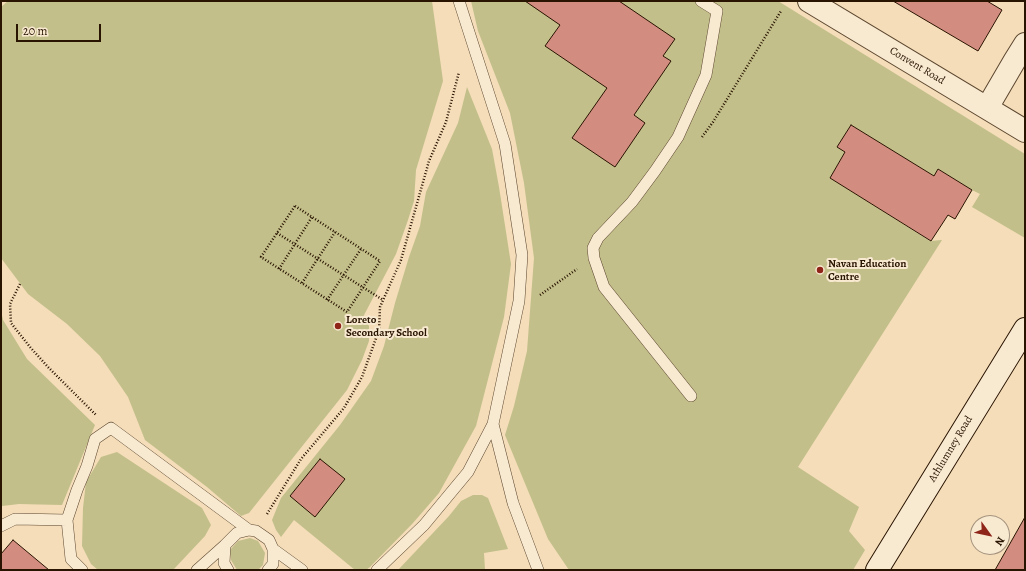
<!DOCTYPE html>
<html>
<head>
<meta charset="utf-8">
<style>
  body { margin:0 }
  #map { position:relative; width:1026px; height:571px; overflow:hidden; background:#f4ddb8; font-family:Alegreya,serif }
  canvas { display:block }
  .frame { position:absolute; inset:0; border:2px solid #291301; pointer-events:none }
  .north { position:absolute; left:970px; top:515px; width:40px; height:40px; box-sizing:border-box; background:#f8e9d1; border:1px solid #a5937e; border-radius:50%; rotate:123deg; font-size:11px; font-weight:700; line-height:16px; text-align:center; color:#291301 }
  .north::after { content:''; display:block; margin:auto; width:14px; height:18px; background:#8f2418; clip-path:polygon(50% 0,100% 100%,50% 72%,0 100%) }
  .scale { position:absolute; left:16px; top:24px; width:85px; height:18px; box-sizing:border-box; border:2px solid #291301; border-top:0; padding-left:5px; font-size:12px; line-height:14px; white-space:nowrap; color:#291301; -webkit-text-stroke:3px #f8e9d1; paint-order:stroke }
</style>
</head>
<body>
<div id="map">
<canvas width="1026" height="571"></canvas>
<div class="frame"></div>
<div class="north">N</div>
<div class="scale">20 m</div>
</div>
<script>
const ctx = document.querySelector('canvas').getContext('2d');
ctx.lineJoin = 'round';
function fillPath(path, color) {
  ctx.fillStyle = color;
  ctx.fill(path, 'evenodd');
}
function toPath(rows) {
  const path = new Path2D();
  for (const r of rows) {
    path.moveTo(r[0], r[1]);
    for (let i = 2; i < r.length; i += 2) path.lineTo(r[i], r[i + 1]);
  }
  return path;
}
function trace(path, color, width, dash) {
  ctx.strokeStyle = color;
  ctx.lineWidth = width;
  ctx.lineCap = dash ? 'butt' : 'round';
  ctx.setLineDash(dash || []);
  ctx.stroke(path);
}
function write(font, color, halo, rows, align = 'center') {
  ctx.font = font + ' Alegreya,serif';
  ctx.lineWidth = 4;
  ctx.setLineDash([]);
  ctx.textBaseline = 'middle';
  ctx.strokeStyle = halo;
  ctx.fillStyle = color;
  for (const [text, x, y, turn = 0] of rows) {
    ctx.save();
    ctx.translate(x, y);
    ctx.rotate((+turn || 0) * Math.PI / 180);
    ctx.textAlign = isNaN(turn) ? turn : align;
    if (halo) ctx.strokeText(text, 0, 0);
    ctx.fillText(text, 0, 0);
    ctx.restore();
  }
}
const green = toPath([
  [8,1,432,1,443,81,416,170,414,201,408,220,396,254,363,317,369,326,369,341,362,360,347,390,249,513,241,516,207,487,145,440,128,397,100,356,67,324,28,294,1,258,1,7],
  [471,1,778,1,1025,154,1025,238,972,207,980,194,972,190,938,169,934,176,851,125,838,147,845,152,830,178,930,241,942,240,798,467,859,507,849,531,865,550,853,570,569,570,548,539,505,435,514,406,527,351,534,258,524,183,510,113,478,31],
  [467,87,492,149,499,187,511,264,504,317,476,426,439,493,413,523,370,567,366,570,355,570,294,520,281,537,276,530,272,520,281,498,340,425,371,381,384,346,395,303,409,257,420,226,426,192,458,123],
  [1,311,3,320,27,359,95,425,62,505,19,504,2,506,1,508],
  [117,452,202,508,211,525,205,536,173,570,98,570,91,564,82,546,83,508,86,482,101,457],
  [473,495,482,495,488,498,508,549,484,553,485,570,398,570,449,516,461,501],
  [250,538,258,541,265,553,263,565,258,570,237,570,231,560,230,550,238,541]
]);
const building = toPath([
  [525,1,619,1,675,39,663,56,671,61,634,115,645,123,615,167,572,138,607,88,545,46,560,25,525,1],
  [893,1,987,1,1002,10,978,51,893,1],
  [851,125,934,176,938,169,972,190,955,219,948,215,931,241,830,178,845,152,837,147,851,125],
  [320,459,345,479,315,517,290,496,320,459],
  [1025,517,1025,570,995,570,1025,517],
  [13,540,49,570,1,570,1,554,13,540]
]);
const path = toPath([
  [702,137,713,122,781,11],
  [295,206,380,261,347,312,261,257,295,206],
  [277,233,383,300],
  [279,269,312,217],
  [302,283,335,232],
  [20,284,10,304,11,323,30,347,48,367,96,415],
  [540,295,577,269],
  [327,300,361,249],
  [267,514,301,459,344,408,362,377,379,330,380,307,401,260,429,161,446,122,459,72]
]);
const service = toPath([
  [691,396,604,287,594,258,593,248,598,238,632,202,655,171,678,137,706,75,717,11,701,1],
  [493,424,513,503,538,570],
  [1,526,15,519,67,520],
  [273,549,302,570],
  [82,570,71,559,67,520,77,490,87,466,95,439,111,428,249,530],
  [197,570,225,545],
  [228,570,224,563,225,545,237,533,249,530,256,531,269,540,273,549,273,564,268,570],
  [377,570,424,525,468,472,493,424,519,301,522,255,505,144,459,1]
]);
const minor = toPath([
  [809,1,1025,131],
  [987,108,1015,60,1025,44]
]);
const secondary = toPath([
  [877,570,1025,329]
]);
const markers = [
  [820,270,4,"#8f2418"],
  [338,326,4,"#8f2418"]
];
const streetNames = [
  ["Convent Road",917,66,31],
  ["Athlumney Road",951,449,-59]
];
const poiNames = [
  ["Navan Education",828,264],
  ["Centre",828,277],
  ["Loreto",346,320],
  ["Secondary School",346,333]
];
fillPath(green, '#c2bf8a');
fillPath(building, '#d38d80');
trace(building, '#291301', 1);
trace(service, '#5c462f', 12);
trace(minor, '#5c462f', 24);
trace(secondary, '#291301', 24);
trace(path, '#291301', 2.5, [1, 2]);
trace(service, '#f8e9d1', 11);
trace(minor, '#f8e9d1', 22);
trace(secondary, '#f8e9d1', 22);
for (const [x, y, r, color] of markers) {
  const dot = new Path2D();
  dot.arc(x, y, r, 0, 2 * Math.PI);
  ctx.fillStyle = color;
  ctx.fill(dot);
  trace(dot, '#f8e9d1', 1.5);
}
write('11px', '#291301', '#f8e9d1', streetNames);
write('bold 11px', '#291301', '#f8e9d1', poiNames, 'left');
</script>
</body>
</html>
